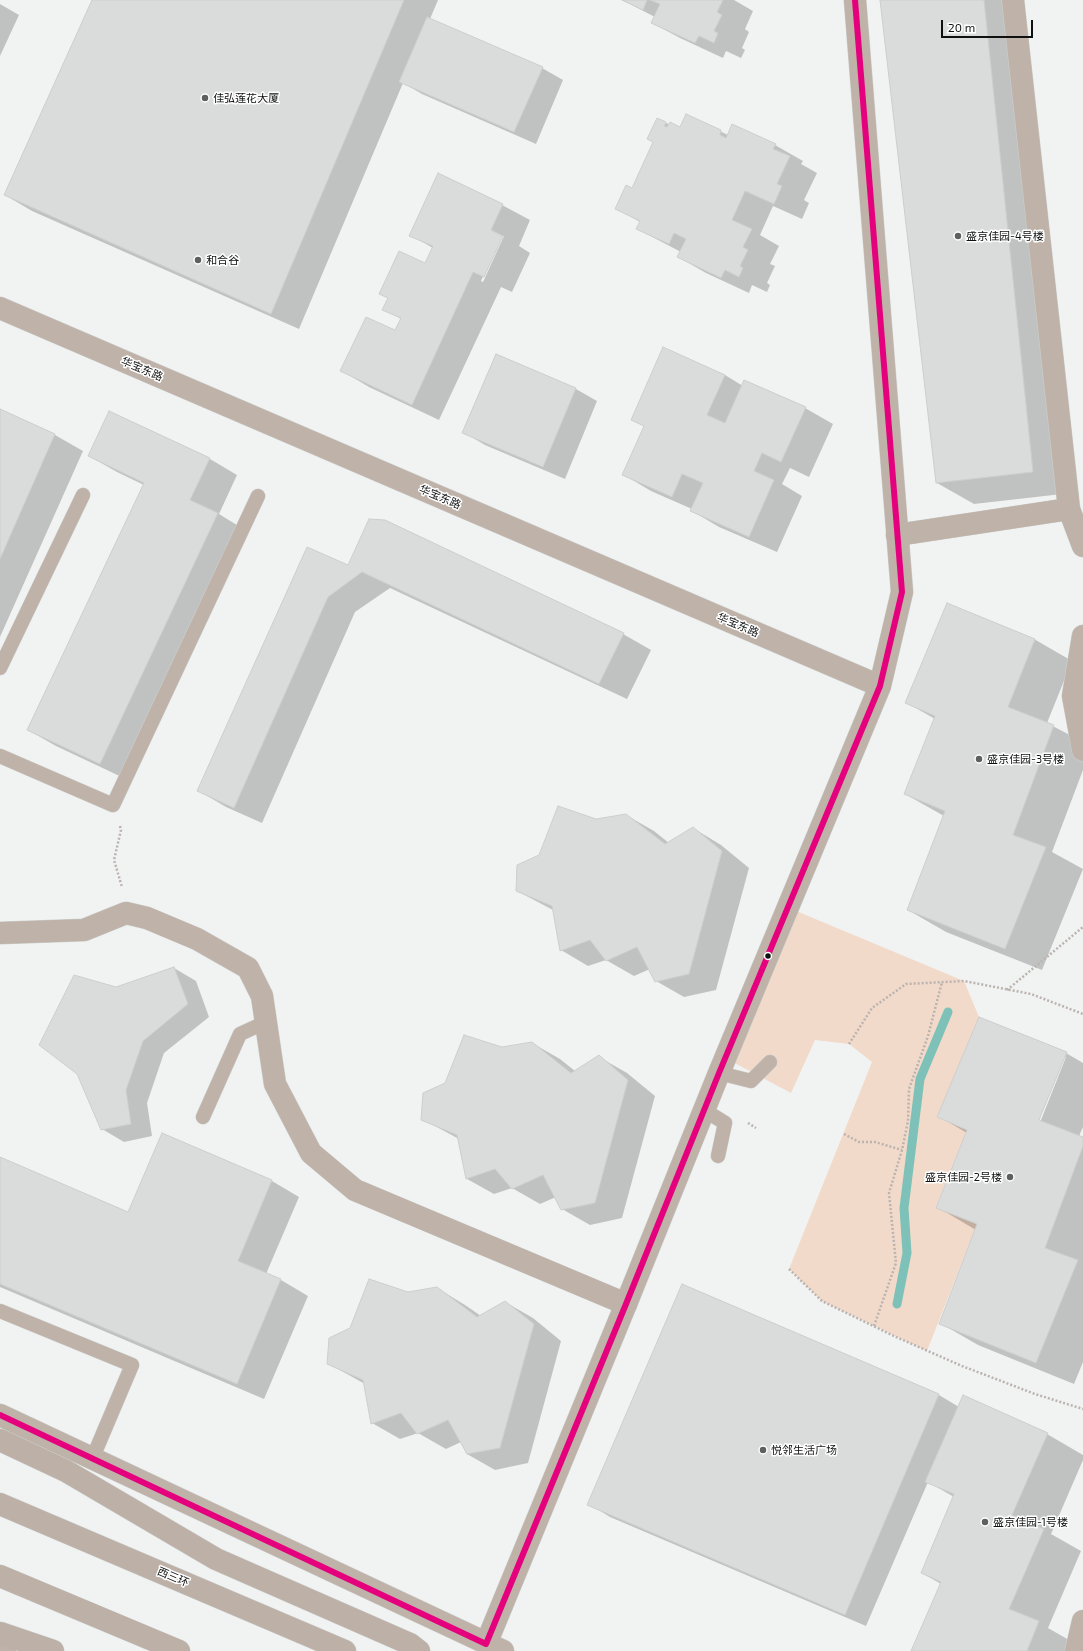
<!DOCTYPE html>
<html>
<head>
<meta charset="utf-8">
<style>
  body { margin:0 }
  #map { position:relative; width:1083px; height:1651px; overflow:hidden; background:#f1f3f2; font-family:"Exo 2",sans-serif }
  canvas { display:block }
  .scale { position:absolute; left:941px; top:20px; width:92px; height:18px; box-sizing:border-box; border:2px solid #0f1010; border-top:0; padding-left:5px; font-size:12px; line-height:14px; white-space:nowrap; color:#0f1010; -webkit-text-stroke:3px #fff; paint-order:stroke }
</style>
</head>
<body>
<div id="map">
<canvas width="1083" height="1651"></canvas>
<div class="scale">20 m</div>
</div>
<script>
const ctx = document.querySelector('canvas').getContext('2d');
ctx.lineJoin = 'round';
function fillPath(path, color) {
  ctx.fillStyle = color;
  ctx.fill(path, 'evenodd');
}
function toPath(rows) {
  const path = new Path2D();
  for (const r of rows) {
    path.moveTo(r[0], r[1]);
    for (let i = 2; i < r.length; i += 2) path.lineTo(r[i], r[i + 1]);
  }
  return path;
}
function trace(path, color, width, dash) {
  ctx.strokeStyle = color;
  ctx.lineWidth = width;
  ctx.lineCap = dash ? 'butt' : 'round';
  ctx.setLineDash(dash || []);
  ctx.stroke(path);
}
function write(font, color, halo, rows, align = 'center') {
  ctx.font = font + ' "Exo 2","Noto Sans SC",sans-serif';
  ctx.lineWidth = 3;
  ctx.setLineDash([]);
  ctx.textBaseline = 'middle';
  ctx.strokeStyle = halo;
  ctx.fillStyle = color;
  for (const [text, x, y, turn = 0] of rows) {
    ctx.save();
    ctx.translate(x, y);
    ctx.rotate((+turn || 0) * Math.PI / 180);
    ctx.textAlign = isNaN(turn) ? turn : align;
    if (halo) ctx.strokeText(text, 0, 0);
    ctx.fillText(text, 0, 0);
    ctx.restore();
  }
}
const green = toPath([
  [789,908,964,981,979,1017,937,1117,967,1130,936,1207,977,1224,927,1351,822,1301,789,1269,872,1062,849,1044,815,1040,791,1093,727,1059]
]);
const shadow = toPath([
  [93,0,438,0,430,19,542,68,563,80,536,144,422,94,403,83,299,329,32,211,5,195],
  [622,0,734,0,753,11,745,29,749,32,742,48,745,50,741,58,726,51,723,58,680,38,652,23,655,17],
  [881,0,1019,0,1071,493,974,504,937,483],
  [0,4,19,15,0,56],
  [686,115,728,135,775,145,803,161,801,164,817,173,804,200,809,203,802,219,773,206,760,235,779,246,770,264,775,266,767,283,770,285,767,292,752,285,749,293,706,273,678,257,681,252,637,229,640,222,617,209,633,189,666,123,680,128],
  [502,205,530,220,519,246,530,253,512,292,501,287,439,420,369,387,342,371,396,332,401,319,383,309,389,298,381,294,426,264,433,248,410,235],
  [502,236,504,236,483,282,481,281],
  [664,349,725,375,743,386,805,408,833,424,809,477,790,468,782,484,802,496,777,552,719,527,692,511,692,509,651,491,624,475,645,427,633,420],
  [496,355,576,389,597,401,565,479,485,445,463,432],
  [0,411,55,435,83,451,0,637],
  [110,412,210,459,237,475,219,514,245,530,128,780,56,746,28,730,144,485,117,472,89,456],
  [348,566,623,634,651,650,627,699,390,588,355,612,262,823,226,807,199,791],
  [1034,639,1072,661,1047,723,1083,742,1083,770,1052,852,1083,869,1042,970,946,932,908,910,944,816,905,794,935,719,907,703],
  [626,815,654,831,669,843,693,828,721,845,749,868,716,990,684,997,656,981,650,969,634,976,606,960,588,966,561,950,553,910,517,891,540,855,596,820],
  [174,968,196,981,209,1017,164,1053,147,1103,152,1136,124,1142,102,1129,116,988],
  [532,1043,560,1059,575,1071,599,1057,627,1073,655,1096,622,1218,590,1225,562,1209,556,1197,540,1204,512,1188,494,1194,467,1179,459,1139,422,1119,445,1084,502,1048],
  [1066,1053,1083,1063,1083,1127,1079,1136,1083,1138,1083,1362,1074,1384,978,1345,940,1323,976,1230,937,1207,967,1133,938,1116],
  [1064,1057,1066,1057,1039,1125,1037,1125],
  [0,1158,129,1213,272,1181,299,1197,266,1274,281,1280,308,1296,264,1399,0,1287],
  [683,1285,939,1395,959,1407,1047,1434,1083,1455,1083,1460,1051,1534,1081,1551,1048,1628,1076,1644,1074,1651,912,1651,941,1584,922,1573,954,1497,928,1482,866,1626,610,1517,589,1504],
  [437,1288,465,1305,481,1316,505,1302,533,1318,561,1341,528,1463,495,1470,467,1454,461,1442,446,1449,418,1433,400,1439,372,1423,365,1384,329,1364,351,1328,408,1293]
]);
const stream = toPath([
  [897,1304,907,1253,904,1208,920,1079,948,1012]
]);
const building = toPath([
  [92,0,404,0,271,314,4,195,92,0],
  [622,0,647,0,643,10,622,0],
  [650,0,723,0,717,12,722,15,714,31,718,33,714,43,699,36,695,43,651,23,660,4,650,0],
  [880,0,984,0,1033,472,936,483,880,0],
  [427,17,543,67,514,132,399,82,427,17],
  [686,114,721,130,720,135,726,138,732,124,776,144,773,149,790,156,777,184,782,186,774,204,745,191,732,220,752,229,743,247,748,250,740,266,743,268,739,277,725,270,721,278,677,257,686,239,674,233,669,244,636,229,640,221,615,209,626,185,632,188,653,142,647,139,657,118,666,122,664,126,667,127,670,122,680,127,686,114],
  [438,173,503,204,491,230,503,236,484,277,473,272,412,405,340,371,366,317,395,330,401,318,382,310,388,298,379,294,399,251,425,263,433,246,409,236,438,173],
  [663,347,725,375,707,415,725,423,744,380,806,407,781,462,762,453,754,471,774,480,749,537,690,511,703,483,682,474,672,497,622,475,644,426,631,420,663,347],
  [496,354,576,388,543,467,462,433,496,354],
  [0,409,55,434,0,559,0,409],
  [109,411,210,458,190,500,218,513,100,764,27,730,144,483,88,456,109,411],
  [369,519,385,520,624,633,599,684,362,572,328,597,234,808,197,791,307,547,348,565,369,519],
  [947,603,1035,639,1008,707,1054,725,1013,835,1046,847,1005,949,907,910,945,811,904,794,935,716,905,703,947,603],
  [558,806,596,819,626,814,665,844,693,827,722,851,689,974,655,982,637,947,606,961,590,940,560,951,552,906,516,891,517,865,539,855,558,806],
  [174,967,188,1004,143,1041,126,1090,131,1124,101,1130,77,1074,39,1045,74,975,116,987,174,967],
  [979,1017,1067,1052,1039,1120,1083,1137,1083,1146,1045,1248,1078,1260,1036,1363,939,1324,977,1224,936,1208,967,1130,937,1117,979,1017],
  [464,1035,502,1047,532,1042,571,1073,599,1055,628,1080,595,1203,561,1210,543,1175,512,1189,495,1169,466,1179,457,1135,421,1120,423,1093,445,1083,464,1035],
  [162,1133,272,1180,238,1261,281,1279,237,1384,0,1284,0,1157,128,1212,162,1133],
  [369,1279,408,1292,437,1287,477,1317,505,1301,534,1324,500,1448,467,1454,448,1420,417,1434,401,1413,371,1424,363,1380,327,1364,329,1338,350,1328,369,1279],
  [682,1284,939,1394,845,1615,587,1505,682,1284],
  [963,1395,1048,1433,1012,1515,1044,1529,1009,1609,1039,1621,1027,1651,911,1651,941,1582,921,1573,954,1494,925,1482,963,1395]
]);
const path = toPath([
  [120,826,121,830,114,860,122,887],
  [1007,990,1083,927],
  [849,1044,872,1008,906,984,964,981,1031,994,1083,1014],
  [748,1123,756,1128],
  [844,1134,859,1142,875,1142,902,1150],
  [789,1269,822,1301,896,1337,962,1366,1035,1394,1083,1409],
  [874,1326,896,1263,889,1193,902,1150,908,1121,909,1089,928,1036,942,982]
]);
const service = toPath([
  [0,668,83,495],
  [0,756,113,805,258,496],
  [719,1073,751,1081,770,1062],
  [704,1110,725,1123,718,1156],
  [203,1117,240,1034,266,1022],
  [0,1311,132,1365,93,1457]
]);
const minor = toPath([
  [1013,0,1069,509,1083,546],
  [897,535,1069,509],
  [1083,636,1073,696,1083,750],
  [0,933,84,930,126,913,147,918,197,939,248,968,262,996,275,1084,311,1153,355,1190,626,1304],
  [1076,1651,1083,1621]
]);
const tertiary = toPath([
  [0,308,880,686],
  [0,1415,503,1651],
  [486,1644,626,1304,719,1073,880,686,902,592,855,0],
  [0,1649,5,1651]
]);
const trunk = toPath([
  [0,1440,66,1471,216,1559,410,1644,419,1651],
  [0,1504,345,1651],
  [0,1576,179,1651],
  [0,1633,53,1651]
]);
const bus1 = toPath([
  [0,1415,486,1644,626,1304,719,1073,880,686,902,592,855,0]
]);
const markers = [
  [205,98,4,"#5e5f5f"],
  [958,236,4,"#5e5f5f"],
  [198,260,4,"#5e5f5f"],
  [979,759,4,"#5e5f5f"],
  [768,956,3.5,"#0f1010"],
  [1010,1177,4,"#5e5f5f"],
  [763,1450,4,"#5e5f5f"],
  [985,1522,4,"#5e5f5f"]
];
const poiNames = [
  ["佳弘莲花大厦",213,98],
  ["盛京佳园-4号楼",966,236],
  ["和合谷",206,260],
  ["盛京佳园-3号楼",987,759],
  ["盛京佳园-2号楼",1002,1177,"right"],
  ["悦邻生活广场",771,1450],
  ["盛京佳园-1号楼",993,1522]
];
const streetNames = [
  ["华宝东路",142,369,23],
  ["华宝东路",440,497,23],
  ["华宝东路",738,625,23],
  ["西三环",173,1577,23]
];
fillPath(green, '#f2daca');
fillPath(shadow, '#0003');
trace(stream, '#7dc1b8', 9);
fillPath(building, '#dadbdb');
trace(building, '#cccecd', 1);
trace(service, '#cdcfce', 15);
trace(minor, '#cdcfce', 23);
trace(tertiary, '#cdcfce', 23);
trace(trunk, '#cdcfce', 23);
trace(path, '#bab3af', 2.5, [2, 2]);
trace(service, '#bfb2a8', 14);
trace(minor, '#bfb2a8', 22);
trace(tertiary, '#bfb2a8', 22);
trace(trunk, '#bcb0a7', 22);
trace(bus1, '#e5007d', 6);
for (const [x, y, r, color] of markers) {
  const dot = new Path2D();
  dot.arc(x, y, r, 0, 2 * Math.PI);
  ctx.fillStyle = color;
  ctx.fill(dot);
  trace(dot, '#fff', 1.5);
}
write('11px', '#0f1010', '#fff', poiNames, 'left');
write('11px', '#0f1010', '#fff', streetNames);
</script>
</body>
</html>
